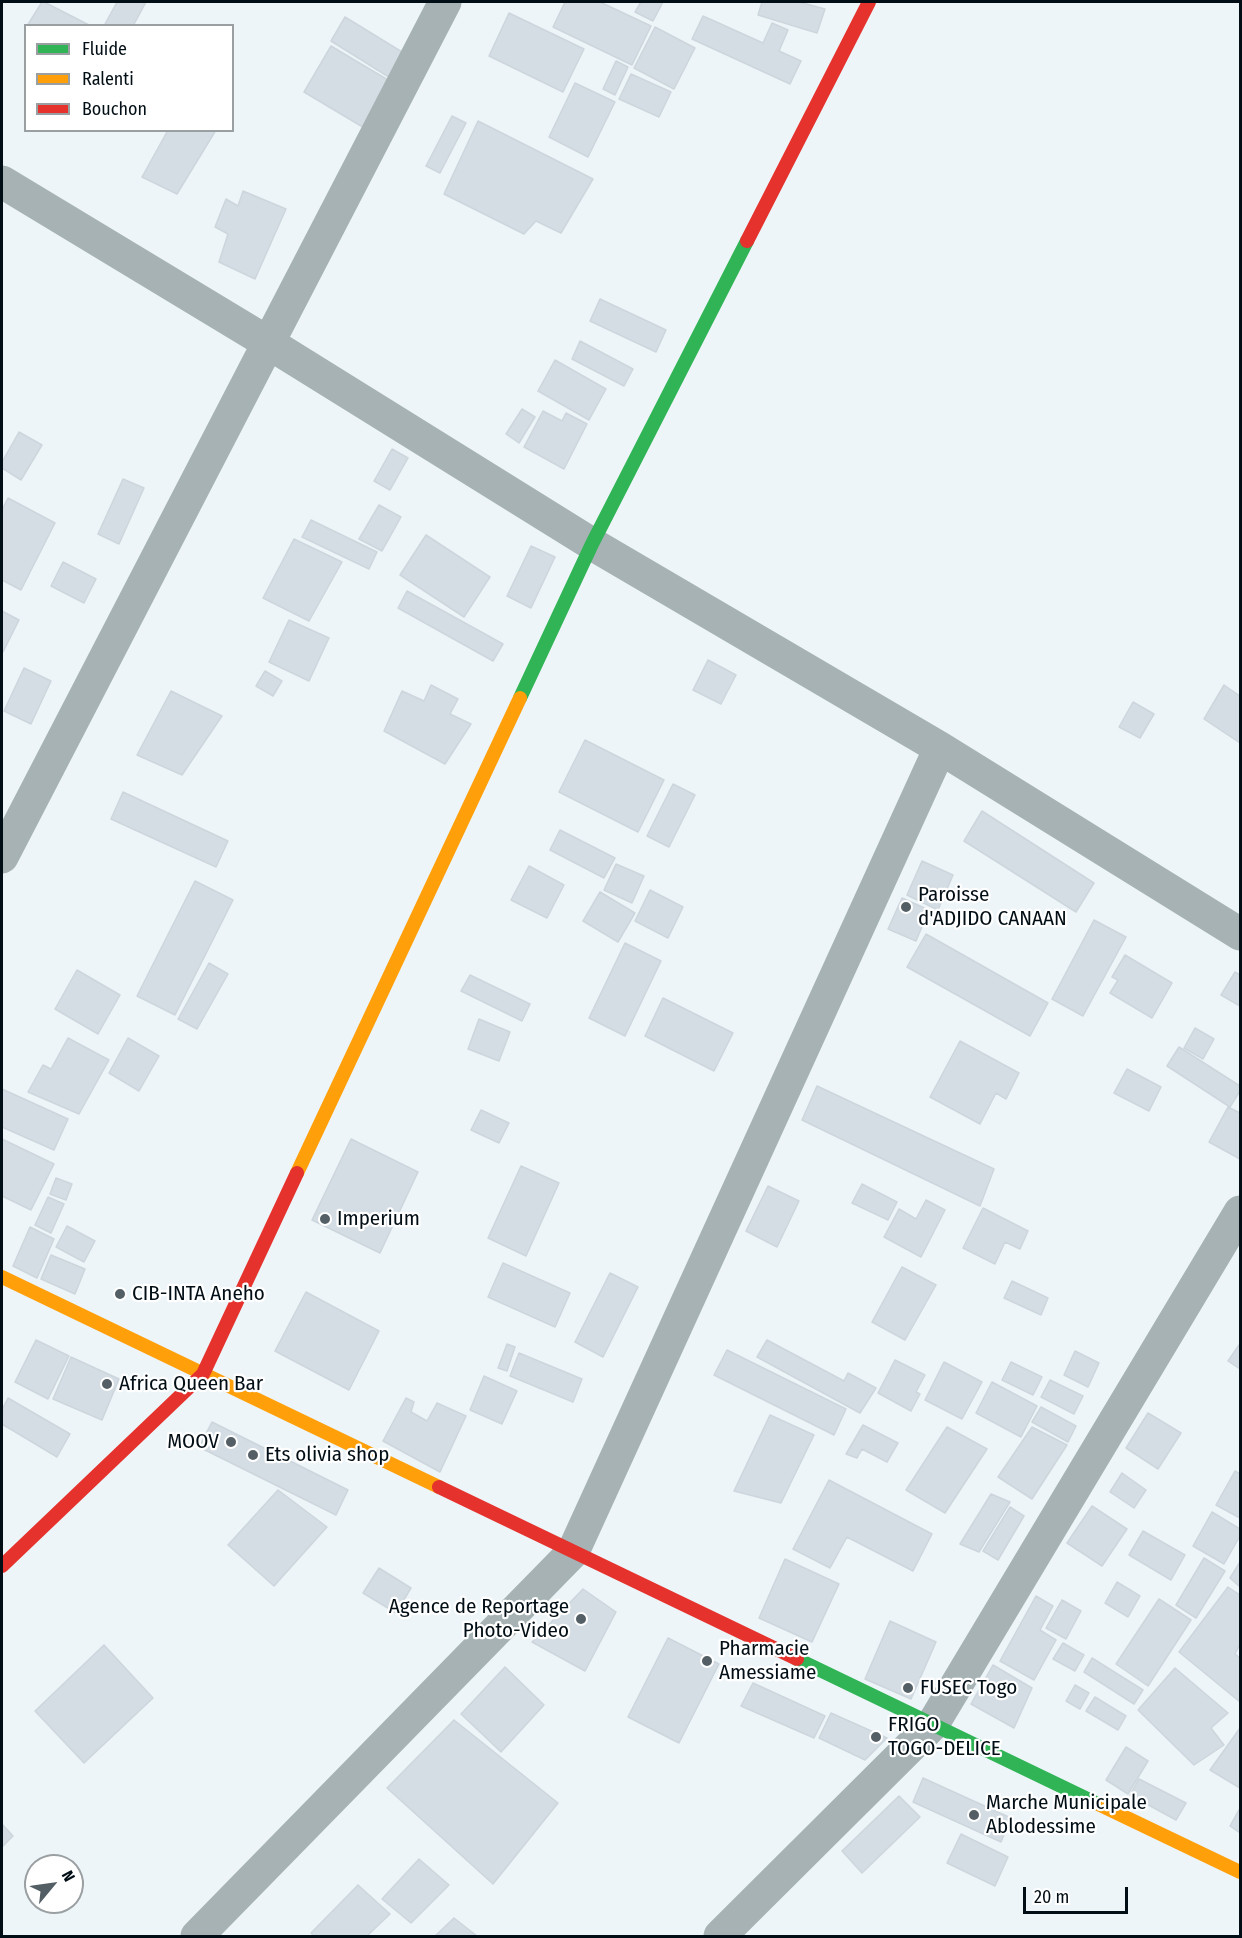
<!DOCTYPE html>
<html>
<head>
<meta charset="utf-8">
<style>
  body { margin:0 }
  #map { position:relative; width:1242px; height:1938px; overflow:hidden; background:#edf5f9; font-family:"Fira Sans Condensed",sans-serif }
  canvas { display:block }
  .frame { position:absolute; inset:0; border:3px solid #020e15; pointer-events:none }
  .legend { position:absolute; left:24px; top:24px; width:210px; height:108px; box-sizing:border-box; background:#fff; border:2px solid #9a9fa1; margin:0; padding:8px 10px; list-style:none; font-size:18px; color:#020e15 }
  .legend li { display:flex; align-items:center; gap:12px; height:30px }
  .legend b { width:30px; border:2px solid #9a9fa1 }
  .north { position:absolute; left:24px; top:1854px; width:60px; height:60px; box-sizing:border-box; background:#fff; border:2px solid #9a9fa1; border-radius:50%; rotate:61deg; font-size:16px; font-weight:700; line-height:24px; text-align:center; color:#020e15 }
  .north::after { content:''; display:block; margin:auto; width:21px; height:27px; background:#545f65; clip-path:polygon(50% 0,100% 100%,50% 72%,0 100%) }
  .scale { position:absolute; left:1023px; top:1887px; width:105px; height:27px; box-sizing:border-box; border:3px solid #020e15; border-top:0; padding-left:8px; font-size:18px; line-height:21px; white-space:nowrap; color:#020e15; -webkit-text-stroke:4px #fff; paint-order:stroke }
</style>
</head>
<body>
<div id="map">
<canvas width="1242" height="1938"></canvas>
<div class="frame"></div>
<ul class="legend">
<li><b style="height:8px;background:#30b455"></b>Fluide</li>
<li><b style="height:8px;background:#ff9f0a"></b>Ralenti</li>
<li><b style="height:8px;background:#e5322d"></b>Bouchon</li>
</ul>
<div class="north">N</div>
<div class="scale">20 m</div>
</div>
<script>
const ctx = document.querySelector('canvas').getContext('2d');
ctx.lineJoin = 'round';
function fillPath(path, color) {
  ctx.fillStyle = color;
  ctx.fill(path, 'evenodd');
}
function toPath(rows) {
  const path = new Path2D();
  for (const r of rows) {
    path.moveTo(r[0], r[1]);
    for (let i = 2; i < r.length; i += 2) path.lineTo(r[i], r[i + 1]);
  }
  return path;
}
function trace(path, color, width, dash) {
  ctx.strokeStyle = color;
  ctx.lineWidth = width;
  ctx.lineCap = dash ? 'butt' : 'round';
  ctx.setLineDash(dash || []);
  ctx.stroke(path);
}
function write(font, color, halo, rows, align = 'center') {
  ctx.font = font + ' "Fira Sans Condensed",sans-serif';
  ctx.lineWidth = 4.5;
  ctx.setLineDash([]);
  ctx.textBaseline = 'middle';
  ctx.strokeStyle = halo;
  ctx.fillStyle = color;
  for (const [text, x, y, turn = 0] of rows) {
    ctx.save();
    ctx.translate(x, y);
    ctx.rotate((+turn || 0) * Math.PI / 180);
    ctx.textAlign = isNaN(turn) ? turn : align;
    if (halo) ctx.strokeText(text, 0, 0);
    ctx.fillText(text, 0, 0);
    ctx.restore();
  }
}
const building = toPath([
  [42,2,44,2,91,26,27,26,42,2],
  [117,2,146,2,133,26,109,26,105,24,117,2],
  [565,2,600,2,651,26,632,65,553,27,565,2],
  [641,2,663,2,653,21,635,12,641,2],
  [762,2,799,2,825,9,817,33,758,15,762,2],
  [509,13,584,49,563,92,489,56,509,13],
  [703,16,763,43,772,23,788,30,779,51,801,61,790,84,692,39,703,16],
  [345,17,407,55,392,79,331,41,345,17],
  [655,27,695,48,674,89,634,68,655,27],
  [331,46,393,83,366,129,304,92,331,46],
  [616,61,628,67,615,95,603,89,616,61],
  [631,74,671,92,659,117,619,99,631,74],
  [575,83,615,102,588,157,549,137,575,83],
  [452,116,466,123,440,173,426,166,452,116],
  [478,121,593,179,561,233,536,221,524,234,444,194,478,121],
  [168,130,216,130,177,194,142,177,168,130],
  [243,191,286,209,255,279,219,262,228,234,215,227,226,199,238,206,243,191],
  [600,299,666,330,656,352,590,321,600,299],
  [580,341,633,369,624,386,572,359,580,341],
  [555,360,606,389,589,420,538,391,555,360],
  [522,409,535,417,519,443,506,434,522,409],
  [543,411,562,421,566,413,587,424,564,469,524,447,543,411],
  [19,432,42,445,21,480,2,468,2,462,19,432],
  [392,449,408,458,390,490,374,481,392,449],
  [123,479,144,488,119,544,98,534,123,479],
  [8,498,55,523,21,590,2,580,2,510,8,498],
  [379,505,401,517,382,551,359,539,379,505],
  [311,520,377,552,369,569,302,537,311,520],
  [426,535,490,577,464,617,400,575,426,535],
  [294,539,342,562,309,621,263,598,294,539],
  [531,546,555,557,531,608,507,596,531,546],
  [63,562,96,579,84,603,51,586,63,562],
  [407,591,503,644,493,661,398,608,407,591],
  [2,611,19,620,3,652,2,651,2,611],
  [289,620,329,638,309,681,269,662,289,620],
  [708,660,736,675,721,704,693,690,708,660],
  [24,668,51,681,31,724,4,711,24,668],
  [265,671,282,681,273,696,256,686,265,671],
  [431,685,458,699,450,714,471,724,445,764,384,731,402,691,424,701,431,685],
  [1224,685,1240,696,1240,743,1204,719,1224,685],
  [171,691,222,716,182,775,137,755,171,691],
  [1133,702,1154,714,1140,738,1119,727,1133,702],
  [585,740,664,780,638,832,559,792,585,740],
  [673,784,695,795,669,847,647,836,673,784],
  [123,792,228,841,216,867,111,819,123,792],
  [982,811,1094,883,1076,912,964,841,982,811],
  [560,830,615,858,604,878,550,850,560,830],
  [922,861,953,875,938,910,907,895,922,861],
  [616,864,644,876,632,903,604,890,616,864],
  [529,866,564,885,547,918,511,900,529,866],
  [195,881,233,900,175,1015,137,996,195,881],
  [650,890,683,907,668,938,635,921,650,890],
  [600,892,635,913,618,942,583,921,600,892],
  [902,898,929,910,916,941,888,929,902,898],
  [1094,920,1126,937,1083,1016,1052,999,1094,920],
  [926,934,1048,1003,1030,1036,907,967,926,934],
  [625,943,661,961,625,1036,589,1018,625,943],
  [1125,955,1172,983,1152,1018,1110,993,1118,980,1112,977,1125,955],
  [209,963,228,974,197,1029,178,1019,209,963],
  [77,970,120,995,98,1034,55,1009,77,970],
  [1235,972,1240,975,1240,1006,1221,995,1235,972],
  [470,975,530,1004,522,1021,461,991,470,975],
  [663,998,733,1033,714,1071,645,1036,663,998],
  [479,1019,510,1032,499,1061,468,1049,479,1019],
  [1195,1028,1214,1039,1203,1059,1184,1048,1195,1028],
  [68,1038,109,1060,79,1114,28,1092,43,1065,51,1069,68,1038],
  [128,1038,159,1056,139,1091,109,1073,128,1038],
  [960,1041,1019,1073,1006,1099,996,1093,980,1124,930,1097,960,1041],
  [1179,1047,1240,1086,1240,1091,1230,1107,1167,1066,1179,1047],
  [1127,1069,1161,1087,1149,1111,1114,1093,1127,1069],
  [817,1086,994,1169,980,1206,802,1120,817,1086],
  [2,1089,68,1119,54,1150,2,1127,2,1089],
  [1228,1107,1240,1113,1240,1159,1209,1142,1228,1107],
  [481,1110,509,1123,499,1143,471,1130,481,1110],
  [2,1139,54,1164,31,1210,2,1196,2,1139],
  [351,1139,418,1172,380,1253,312,1220,351,1139],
  [521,1166,559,1183,526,1256,488,1238,521,1166],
  [56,1178,72,1184,66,1200,50,1194,56,1178],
  [862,1184,897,1202,888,1220,852,1203,862,1184],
  [768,1186,799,1201,777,1247,746,1231,768,1186],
  [48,1197,64,1204,51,1233,35,1225,48,1197],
  [926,1200,945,1210,921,1257,884,1237,899,1209,916,1219,926,1200],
  [983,1208,1028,1231,1020,1249,1005,1242,995,1264,963,1248,983,1208],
  [67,1226,95,1241,84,1262,56,1247,67,1226],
  [30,1227,54,1239,37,1278,13,1266,30,1227],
  [51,1255,85,1269,75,1294,41,1279,51,1255],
  [503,1263,570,1293,555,1327,488,1297,503,1263],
  [902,1267,936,1285,905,1340,872,1322,902,1267],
  [610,1273,638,1287,603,1357,575,1342,610,1273],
  [1012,1281,1048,1298,1041,1315,1004,1298,1012,1281],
  [306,1292,379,1331,349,1390,275,1351,306,1292],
  [36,1340,69,1356,48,1399,15,1382,36,1340],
  [767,1340,844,1381,848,1373,876,1388,860,1413,757,1357,767,1340],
  [507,1344,515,1347,507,1371,498,1368,507,1344],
  [1239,1345,1240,1346,1240,1369,1228,1361,1239,1345],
  [727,1350,846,1409,834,1435,714,1375,727,1350],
  [1075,1351,1099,1363,1088,1387,1064,1375,1075,1351],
  [519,1353,582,1379,573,1402,510,1376,519,1353],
  [71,1357,119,1379,102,1420,53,1399,71,1357],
  [895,1360,925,1375,916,1392,920,1394,911,1411,878,1393,895,1360],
  [944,1362,982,1382,962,1419,925,1400,944,1362],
  [1011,1362,1042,1377,1033,1395,1002,1380,1011,1362],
  [484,1376,517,1391,502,1424,470,1410,484,1376],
  [1050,1380,1083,1396,1074,1414,1041,1397,1050,1380],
  [992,1382,1037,1406,1021,1437,976,1413,992,1382],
  [8,1398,70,1434,57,1457,2,1424,2,1410,8,1398],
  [406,1398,414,1402,411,1412,427,1421,437,1403,466,1416,440,1472,383,1441,406,1398],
  [1041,1407,1076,1426,1068,1442,1032,1422,1041,1407],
  [1148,1413,1181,1433,1158,1469,1126,1448,1148,1413],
  [770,1415,814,1435,781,1503,734,1491,770,1415],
  [212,1422,348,1490,336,1515,199,1447,212,1422],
  [863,1425,898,1443,887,1462,862,1449,857,1458,846,1454,863,1425],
  [947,1427,987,1449,945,1513,906,1490,947,1427],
  [1032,1427,1067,1445,1032,1499,998,1477,1032,1427],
  [1235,1471,1240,1474,1240,1518,1216,1505,1235,1471],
  [1122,1473,1146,1490,1134,1508,1110,1492,1122,1473],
  [829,1480,932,1534,913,1571,847,1537,830,1568,793,1549,829,1480],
  [278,1490,327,1527,274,1586,228,1545,278,1490],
  [991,1494,1010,1502,979,1552,960,1544,991,1494],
  [1092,1506,1127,1529,1102,1566,1067,1543,1092,1506],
  [1010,1507,1024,1516,998,1560,983,1551,1010,1507],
  [1212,1512,1240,1529,1240,1536,1224,1564,1193,1546,1212,1512],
  [1143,1531,1185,1555,1171,1580,1129,1555,1143,1531],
  [1204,1558,1225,1571,1196,1618,1176,1605,1204,1558],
  [785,1559,839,1584,812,1642,759,1618,785,1559],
  [1240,1562,1240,1587,1230,1578,1240,1562],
  [379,1568,411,1588,396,1613,363,1593,379,1568],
  [1117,1582,1140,1596,1128,1617,1105,1603,1117,1582],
  [1228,1587,1240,1595,1240,1644,1235,1654,1240,1658,1240,1702,1179,1652,1228,1587],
  [583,1589,616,1612,585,1671,532,1642,583,1589],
  [1036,1596,1053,1606,1040,1630,1056,1640,1034,1680,1000,1661,1036,1596],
  [1159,1599,1191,1620,1148,1686,1116,1664,1159,1599],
  [1062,1600,1081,1611,1066,1639,1046,1628,1062,1600],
  [890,1621,936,1642,911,1699,865,1679,890,1621],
  [668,1638,719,1664,679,1743,628,1717,668,1638],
  [1063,1643,1084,1655,1075,1671,1053,1659,1063,1643],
  [104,1645,153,1698,84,1763,35,1711,104,1645],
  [1092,1658,1143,1690,1134,1704,1084,1672,1092,1658],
  [993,1665,1032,1688,1014,1728,971,1704,993,1665],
  [505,1667,544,1705,501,1752,461,1714,505,1667],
  [1175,1668,1228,1713,1211,1728,1224,1745,1194,1765,1138,1710,1175,1668],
  [753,1683,825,1716,814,1738,741,1706,753,1683],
  [1075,1685,1089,1693,1080,1709,1066,1701,1075,1685],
  [1095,1697,1126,1716,1118,1730,1086,1711,1095,1697],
  [831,1713,887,1738,865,1760,819,1738,831,1713],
  [454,1720,558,1803,493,1884,387,1788,454,1720],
  [1240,1728,1240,1788,1210,1770,1240,1728],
  [1126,1747,1148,1761,1128,1794,1106,1780,1126,1747],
  [923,1778,1011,1818,1001,1842,913,1802,923,1778],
  [1139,1779,1186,1803,1176,1820,1130,1795,1139,1779],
  [899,1796,920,1817,862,1873,842,1851,899,1796],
  [1240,1808,1240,1833,1230,1826,1240,1808],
  [2,1824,13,1836,2,1847,2,1824],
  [961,1834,1008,1857,995,1886,947,1863,961,1834],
  [419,1859,449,1885,411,1923,382,1899,419,1859],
  [358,1885,390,1914,367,1936,314,1936,311,1933,358,1885],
  [454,1918,477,1936,435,1936,454,1918]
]);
const street = toPath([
  [2,182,267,342,592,544,940,748,1240,934],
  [2,857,445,2],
  [197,1936,573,1552,940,748],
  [720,1936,933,1724,1240,1212]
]);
const fast = toPath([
  [520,698,592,544,747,241],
  [797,1659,1098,1804]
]);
const slow = toPath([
  [297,1173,520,698],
  [2,1277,439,1487],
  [1098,1804,1240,1872]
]);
const jam = toPath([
  [747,241,869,2],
  [439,1487,797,1659],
  [2,1566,203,1374,297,1173]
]);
const markers = [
  [906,907,6,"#545f65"],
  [325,1219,6,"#545f65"],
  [120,1294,6,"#545f65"],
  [107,1384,6,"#545f65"],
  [231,1442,6,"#545f65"],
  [253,1455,6,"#545f65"],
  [581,1619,6,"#545f65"],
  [707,1661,6,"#545f65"],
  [908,1688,6,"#545f65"],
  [876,1737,6,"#545f65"],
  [974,1815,6,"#545f65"]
];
const poiNames = [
  ["Paroisse",918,895],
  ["d'ADJIDO CANAAN",918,919],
  ["Imperium",337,1219],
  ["CIB-INTA Aneho",132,1294],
  ["Africa Queen Bar",119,1384],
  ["MOOV",219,1442,"right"],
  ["Ets olivia shop",265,1455],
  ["Agence de Reportage",569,1607,"right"],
  ["Photo-Video",569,1631,"right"],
  ["Pharmacie",719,1649],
  ["Amessiame",719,1673],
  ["FUSEC Togo",920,1688],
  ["FRIGO",888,1725],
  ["TOGO-DELICE",888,1749],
  ["Marche Municipale",986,1803],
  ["Ablodessime",986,1827]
];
fillPath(building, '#d4dde4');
trace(building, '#cdd6dc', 1.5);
trace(street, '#a6b2b4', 33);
trace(fast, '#30b455', 14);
trace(slow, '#ff9f0a', 14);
trace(jam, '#e5322d', 14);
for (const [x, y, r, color] of markers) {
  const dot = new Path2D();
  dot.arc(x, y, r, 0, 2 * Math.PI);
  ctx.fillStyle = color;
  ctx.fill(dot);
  trace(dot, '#fff', 2);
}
write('21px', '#020e15', '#fff', poiNames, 'left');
</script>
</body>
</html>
